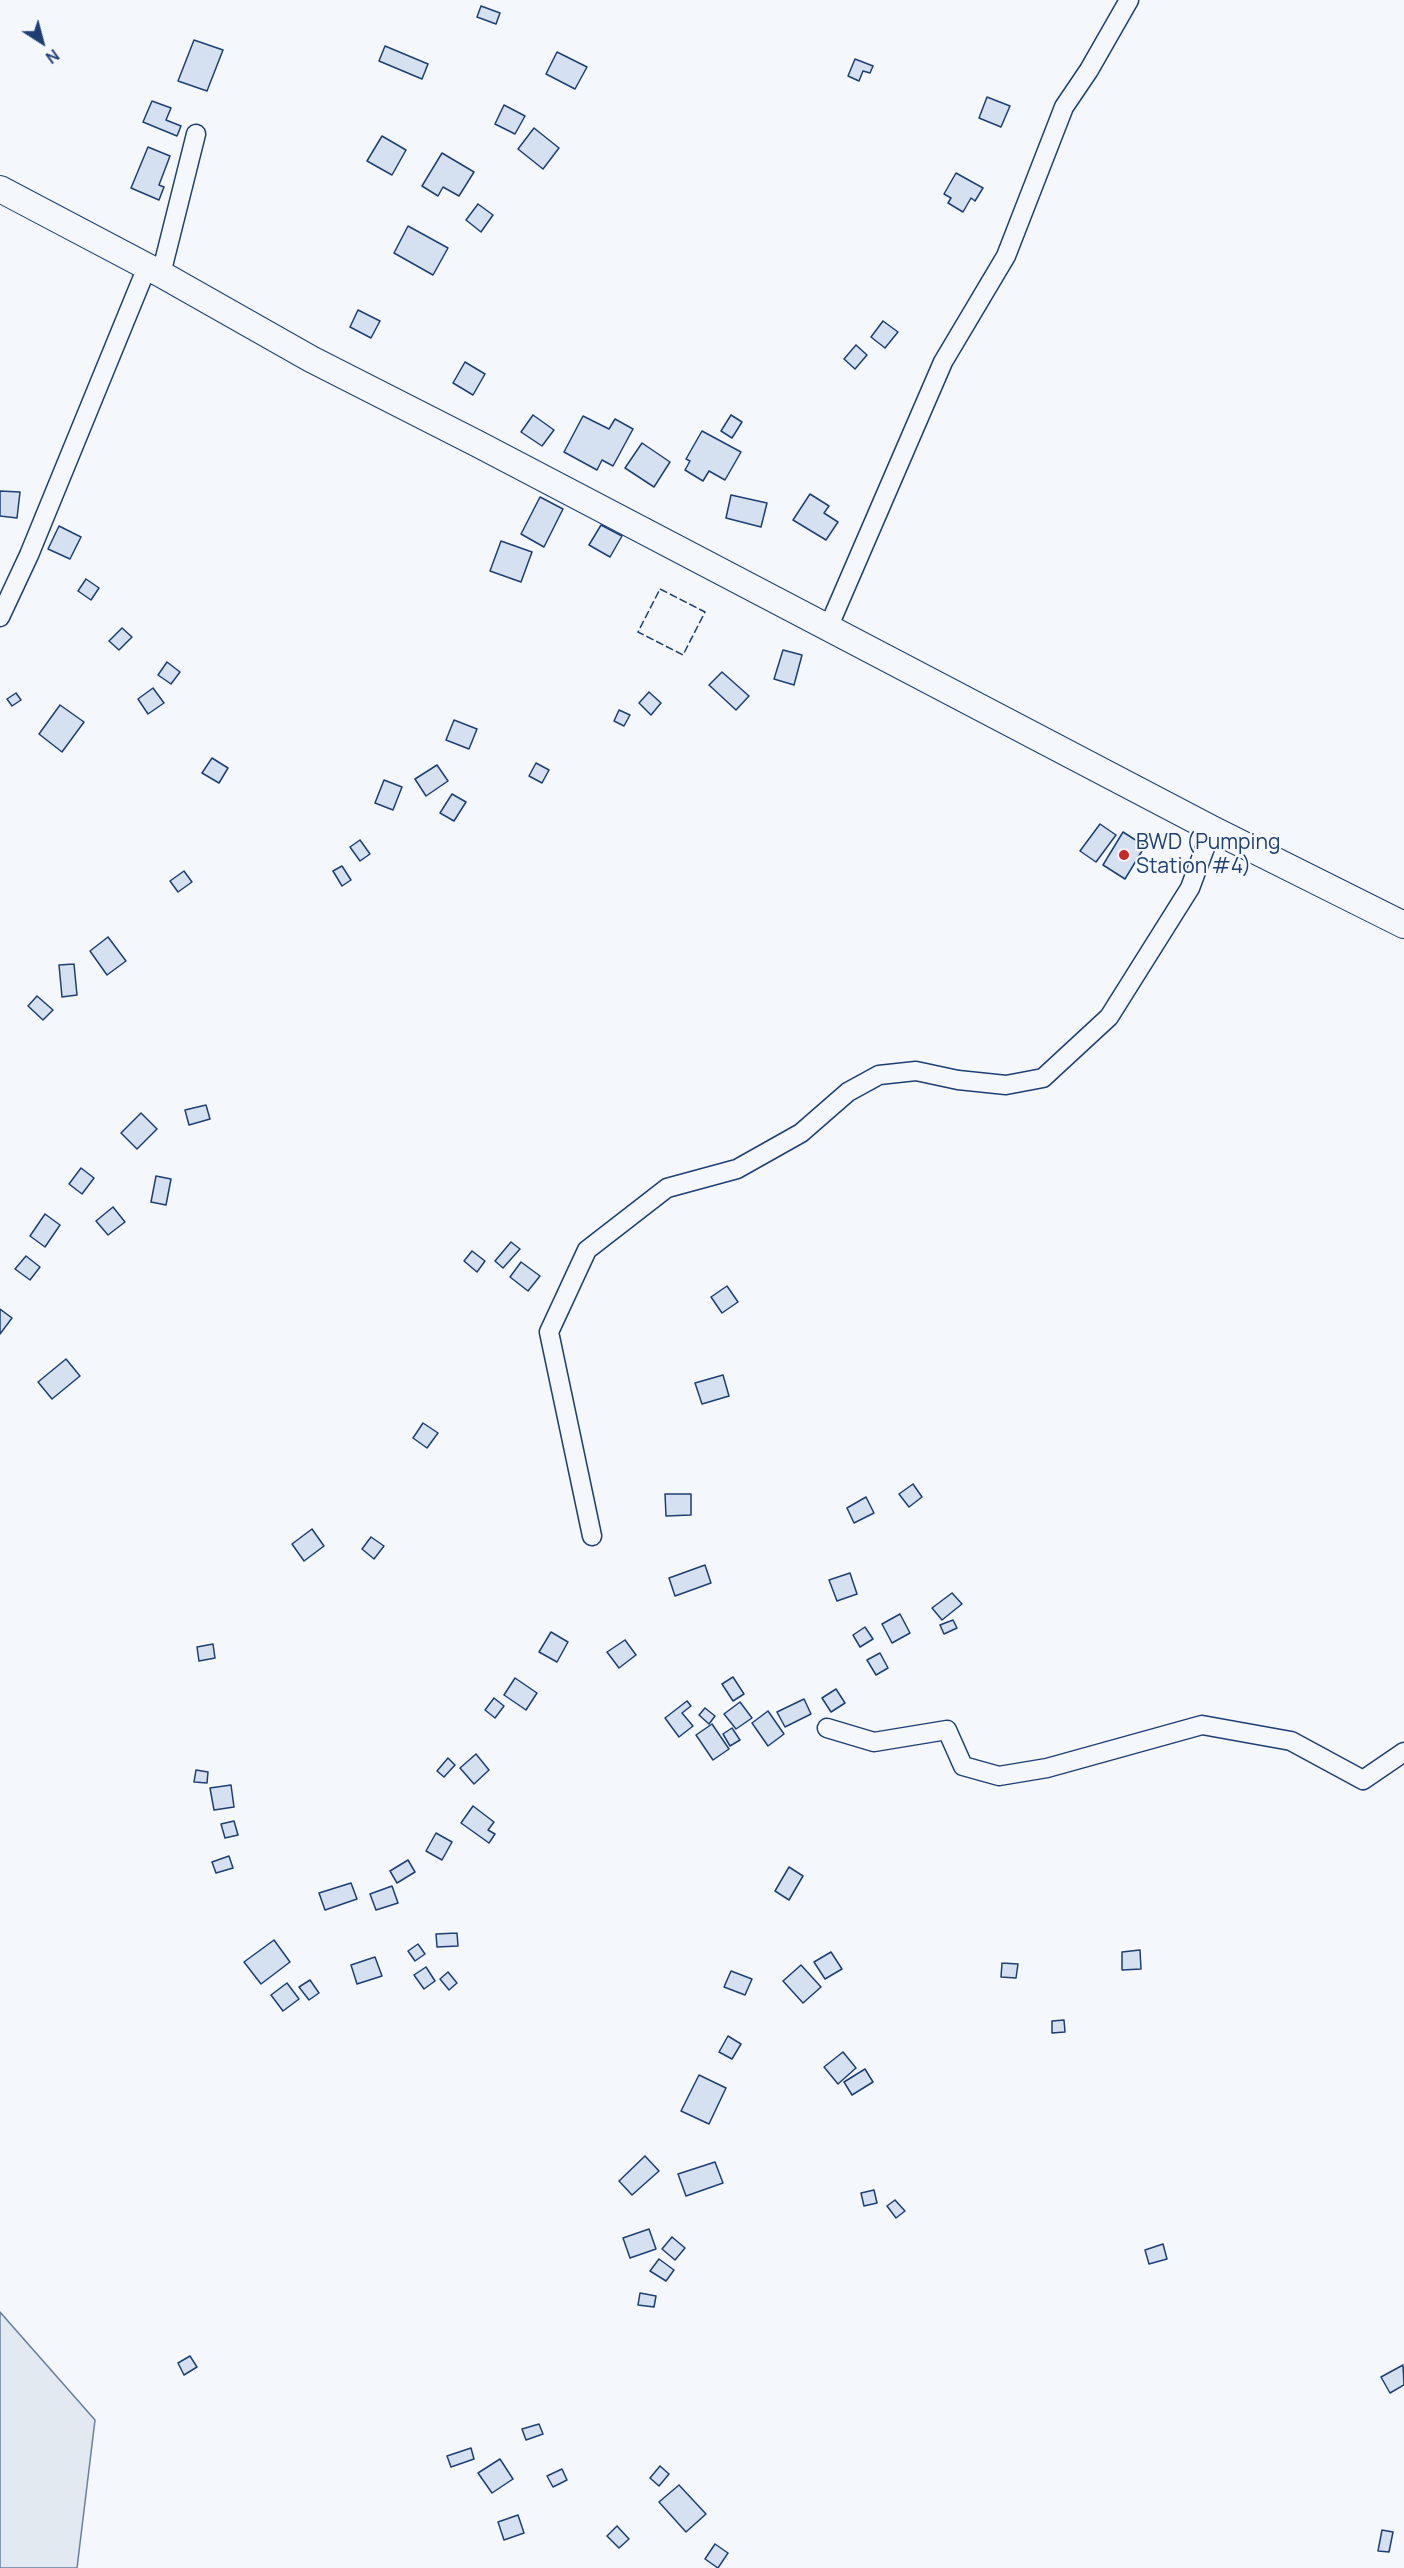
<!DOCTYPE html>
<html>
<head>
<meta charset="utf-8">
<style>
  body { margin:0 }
  #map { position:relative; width:1404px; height:2568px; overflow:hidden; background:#f4f7fb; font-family:Manrope,sans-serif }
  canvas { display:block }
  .north { position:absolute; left:12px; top:12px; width:60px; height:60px; -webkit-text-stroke:4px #f4f7fb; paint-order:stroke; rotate:144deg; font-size:16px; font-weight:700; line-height:24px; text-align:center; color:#1d3f73 }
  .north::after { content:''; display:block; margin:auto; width:21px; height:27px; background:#1d3f73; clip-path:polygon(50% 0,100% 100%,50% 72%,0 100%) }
</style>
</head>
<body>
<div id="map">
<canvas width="1404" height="2568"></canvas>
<div class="north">N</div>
</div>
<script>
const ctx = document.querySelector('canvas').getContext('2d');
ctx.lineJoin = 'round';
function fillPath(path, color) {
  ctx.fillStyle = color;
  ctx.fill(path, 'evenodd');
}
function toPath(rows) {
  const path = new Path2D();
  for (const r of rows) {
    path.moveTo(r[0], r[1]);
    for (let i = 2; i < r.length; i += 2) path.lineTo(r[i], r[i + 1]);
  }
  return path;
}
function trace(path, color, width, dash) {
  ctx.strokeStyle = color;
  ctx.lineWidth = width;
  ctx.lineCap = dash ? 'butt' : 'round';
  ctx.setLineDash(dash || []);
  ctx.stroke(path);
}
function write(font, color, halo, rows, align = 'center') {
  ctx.font = font + ' Manrope,sans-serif';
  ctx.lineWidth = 4.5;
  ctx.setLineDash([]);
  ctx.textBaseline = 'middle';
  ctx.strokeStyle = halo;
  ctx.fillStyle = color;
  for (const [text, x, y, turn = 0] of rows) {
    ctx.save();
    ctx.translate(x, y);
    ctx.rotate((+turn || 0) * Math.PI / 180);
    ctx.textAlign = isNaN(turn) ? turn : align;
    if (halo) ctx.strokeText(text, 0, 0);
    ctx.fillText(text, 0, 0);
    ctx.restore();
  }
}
const green = toPath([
  [0,2312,95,2420,77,2568,0,2568,0,2312]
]);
const building = toPath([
  [481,6,500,13,496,24,477,17,481,6],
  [194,40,223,50,207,91,178,81,194,40],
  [385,46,428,64,422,79,379,61,385,46],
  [557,52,587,67,575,89,546,74,557,52],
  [855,59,873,66,870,73,863,71,859,81,848,76,855,59],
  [987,97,1010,106,1001,127,979,118,987,97],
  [152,101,171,108,166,120,181,126,177,136,143,122,152,101],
  [504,105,525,116,515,134,495,124,504,105],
  [534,128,559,148,543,169,518,149,534,128],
  [382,136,406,150,392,175,367,161,382,136],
  [148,147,170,156,159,185,164,187,159,200,131,188,148,147],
  [442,153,474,172,459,196,443,187,438,196,422,186,442,153],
  [956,173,983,188,975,201,971,198,963,212,948,203,951,198,944,194,956,173],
  [478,204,493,215,481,232,466,220,478,204],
  [408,226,448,248,433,275,394,253,408,226],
  [358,310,380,321,371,338,350,327,358,310],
  [883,321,898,332,885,348,871,337,883,321],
  [856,345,867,355,855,369,844,359,856,345],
  [465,362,485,374,473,395,453,383,465,362],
  [533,415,554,430,542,446,521,432,533,415],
  [731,415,742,422,732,438,721,431,731,415],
  [583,416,609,429,615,419,633,429,613,466,602,460,597,470,564,452,583,416],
  [702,431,741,452,725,480,709,471,703,481,685,470,690,461,686,459,702,431],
  [642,443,670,462,654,487,625,468,642,443],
  [0,491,20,492,17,518,0,516,0,491],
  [810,494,829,506,824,513,838,522,826,540,793,520,810,494],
  [731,495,767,503,761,527,726,518,731,495],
  [540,497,563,509,544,547,521,534,540,497],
  [601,525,622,536,610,557,589,545,601,525],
  [59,526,81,537,70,559,48,549,59,526],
  [501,541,532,552,521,582,490,571,501,541],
  [86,579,99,588,91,600,78,591,86,579],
  [122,628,132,637,119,650,109,641,122,628],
  [783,650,802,655,794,685,774,679,783,650],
  [167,662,180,672,171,684,158,675,167,662],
  [722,672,749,696,736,710,709,685,722,672],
  [153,688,164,703,148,714,138,699,153,688],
  [649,692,661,703,651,715,639,703,649,692],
  [16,693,21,700,12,706,7,699,16,693],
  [60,705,84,722,62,752,39,734,60,705],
  [619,710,630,715,624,726,614,721,619,710],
  [454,720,477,729,469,749,446,740,454,720],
  [212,758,228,768,219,783,202,773,212,758],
  [536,763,549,770,542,783,529,776,536,763],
  [437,765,448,781,426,796,415,779,437,765],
  [384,780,402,787,393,810,375,803,384,780],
  [452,794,466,802,454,821,440,813,452,794],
  [1100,824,1116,835,1096,862,1080,851,1100,824],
  [1123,832,1145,846,1125,879,1103,865,1123,832],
  [360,840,370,854,360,861,350,847,360,840],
  [342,866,351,880,342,886,333,871,342,866],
  [184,871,192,882,178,892,170,881,184,871],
  [108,937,126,961,107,975,90,951,108,937],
  [74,964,77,995,62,997,59,965,74,964],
  [37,996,53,1010,43,1020,28,1006,37,996],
  [206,1105,210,1119,189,1125,185,1110,206,1105],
  [141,1113,157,1129,137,1149,121,1133,141,1113],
  [81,1168,94,1178,82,1194,69,1184,81,1168],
  [156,1176,171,1179,166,1205,151,1202,156,1176],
  [113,1207,125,1222,108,1235,96,1221,113,1207],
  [45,1214,60,1225,45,1247,30,1236,45,1214],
  [511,1242,520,1249,503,1268,495,1261,511,1242],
  [472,1251,485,1261,477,1272,464,1261,472,1251],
  [26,1256,40,1267,30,1280,15,1269,26,1256],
  [521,1262,540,1276,528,1291,510,1277,521,1262],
  [727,1286,738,1302,722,1313,711,1297,727,1286],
  [0,1309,12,1318,0,1334,0,1309],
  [66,1359,80,1376,52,1399,38,1382,66,1359],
  [723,1375,729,1396,702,1404,695,1383,723,1375],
  [423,1423,438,1433,427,1448,413,1438,423,1423],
  [913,1484,922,1497,909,1507,899,1494,913,1484],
  [665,1494,691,1494,691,1515,666,1516,665,1494],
  [866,1497,874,1513,854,1523,847,1508,866,1497],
  [312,1529,324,1546,304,1561,292,1544,312,1529],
  [371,1537,384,1546,374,1559,362,1549,371,1537],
  [705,1565,711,1583,675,1596,669,1578,705,1565],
  [850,1573,857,1594,837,1601,829,1580,850,1573],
  [952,1593,962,1604,942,1620,932,1608,952,1593],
  [900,1614,910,1633,892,1643,882,1624,900,1614],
  [953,1620,957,1628,944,1634,940,1625,953,1620],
  [865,1627,873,1639,860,1647,853,1635,865,1627],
  [551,1632,568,1642,557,1662,539,1652,551,1632],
  [625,1640,636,1655,619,1668,607,1652,625,1640],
  [213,1644,215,1658,199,1661,197,1647,213,1644],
  [880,1653,888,1668,876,1675,867,1660,880,1653],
  [733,1677,744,1694,733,1701,722,1684,733,1677],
  [515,1678,537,1693,526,1710,504,1695,515,1678],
  [836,1689,845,1703,831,1712,822,1698,836,1689],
  [494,1698,504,1706,495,1718,485,1710,494,1698],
  [804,1699,811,1714,785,1727,777,1712,804,1699],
  [687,1701,691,1706,682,1713,693,1726,679,1737,665,1718,687,1701],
  [740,1702,752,1718,736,1729,724,1714,740,1702],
  [705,1708,715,1716,709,1724,699,1715,705,1708],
  [768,1711,784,1734,768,1746,752,1723,768,1711],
  [712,1724,729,1749,713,1760,696,1735,712,1724],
  [732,1728,740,1740,730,1746,723,1734,732,1728],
  [476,1754,489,1770,474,1784,460,1768,476,1754],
  [448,1758,455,1765,444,1777,437,1771,448,1758],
  [196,1770,208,1772,207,1783,194,1782,196,1770],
  [231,1785,234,1807,214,1810,210,1788,231,1785],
  [473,1806,494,1822,488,1830,495,1834,489,1843,461,1823,473,1806],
  [234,1821,238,1835,225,1838,221,1824,234,1821],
  [436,1833,452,1842,442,1860,426,1851,436,1833],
  [229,1856,233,1868,216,1873,212,1862,229,1856],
  [408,1860,415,1872,397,1883,390,1871,408,1860],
  [789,1867,803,1876,789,1900,775,1891,789,1867],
  [351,1883,357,1899,325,1910,319,1893,351,1883],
  [392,1886,398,1903,376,1910,370,1894,392,1886],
  [457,1933,458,1946,437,1947,436,1934,457,1933],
  [274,1940,290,1962,261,1984,244,1962,274,1940],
  [418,1944,425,1954,415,1961,408,1951,418,1944],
  [1140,1950,1141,1969,1122,1970,1122,1952,1140,1950],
  [831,1952,842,1969,825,1979,814,1962,831,1952],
  [375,1957,382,1976,357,1984,351,1965,375,1957],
  [1002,1963,1018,1964,1016,1978,1001,1977,1002,1963],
  [801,1965,821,1987,803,2003,783,1981,801,1965],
  [426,1967,435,1981,424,1989,414,1975,426,1967],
  [731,1971,752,1979,745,1995,724,1987,731,1971],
  [448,1972,457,1983,449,1990,440,1979,448,1972],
  [310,1980,319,1993,309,2000,299,1987,310,1980],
  [287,1983,299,1999,283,2011,271,1995,287,1983],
  [1064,2020,1065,2032,1052,2033,1052,2021,1064,2020],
  [728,2036,741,2044,732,2059,719,2052,728,2036],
  [843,2052,856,2068,838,2084,824,2067,843,2052],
  [865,2069,873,2082,852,2095,844,2082,865,2069],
  [699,2075,726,2088,709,2124,681,2111,699,2075],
  [645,2156,659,2171,632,2195,619,2181,645,2156],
  [715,2162,723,2183,686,2196,678,2174,715,2162],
  [874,2190,877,2203,864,2206,861,2193,874,2190],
  [895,2200,905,2211,896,2218,887,2206,895,2200],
  [649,2229,656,2249,630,2258,623,2238,649,2229],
  [672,2237,685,2248,675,2260,662,2249,672,2237],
  [1163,2244,1167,2259,1149,2264,1145,2250,1163,2244],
  [659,2259,674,2270,666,2281,650,2271,659,2259],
  [640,2293,656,2296,654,2307,638,2305,640,2293],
  [190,2356,197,2367,184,2375,178,2363,190,2356],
  [1403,2365,1404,2385,1390,2393,1381,2377,1403,2365],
  [539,2424,543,2434,526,2440,522,2429,539,2424],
  [471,2448,474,2459,451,2467,447,2456,471,2448],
  [500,2459,513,2479,492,2493,478,2473,500,2459],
  [660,2466,669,2474,659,2486,650,2478,660,2466],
  [562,2469,567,2480,553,2487,547,2476,562,2469],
  [679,2485,706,2514,686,2532,659,2502,679,2485],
  [518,2515,524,2533,504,2540,498,2522,518,2515],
  [617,2526,629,2539,619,2548,607,2536,617,2526],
  [1382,2530,1393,2532,1389,2552,1378,2551,1382,2530],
  [715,2544,728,2553,718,2568,705,2559,715,2544]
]);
const minor = toPath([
  [161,274,196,134],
  [0,617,29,555,147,267],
  [828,628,943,362,1006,256,1064,107,1089,70,1129,0],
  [592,1536,549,1332,587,1250,667,1188,737,1169,801,1133,848,1092,879,1075,916,1071,958,1080,1006,1085,1043,1078,1109,1017,1190,888,1212,829],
  [827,1728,874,1742,947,1730,963,1766,999,1776,1047,1768,1202,1725,1291,1741,1363,1780,1404,1752]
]);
const secondary = toPath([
  [0,189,161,274,311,359,478,444,1212,829,1404,925]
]);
const fence = toPath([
  [660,589,705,612,683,655,638,632,660,589]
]);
const markers = [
  [1124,855,6,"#c62828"]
];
const poiNames = [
  ["BWD (Pumping",1136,843],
  ["Station #4)",1136,867]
];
fillPath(green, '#e3e9f0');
trace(green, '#687fa3', 1.5);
fillPath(building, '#d5e0f0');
trace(building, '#1d3f73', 1.5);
trace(minor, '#1d3f73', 21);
trace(secondary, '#1d3f73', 28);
trace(minor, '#f4f7fb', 18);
trace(secondary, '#f4f7fb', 26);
trace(fence, '#1d3f73', 1.5, [8, 3]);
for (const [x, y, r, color] of markers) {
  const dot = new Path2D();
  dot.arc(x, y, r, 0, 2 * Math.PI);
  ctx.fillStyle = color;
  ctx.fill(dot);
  trace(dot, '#f4f7fb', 2);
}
write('21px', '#1d3f73', '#f4f7fb', poiNames, 'left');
</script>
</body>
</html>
